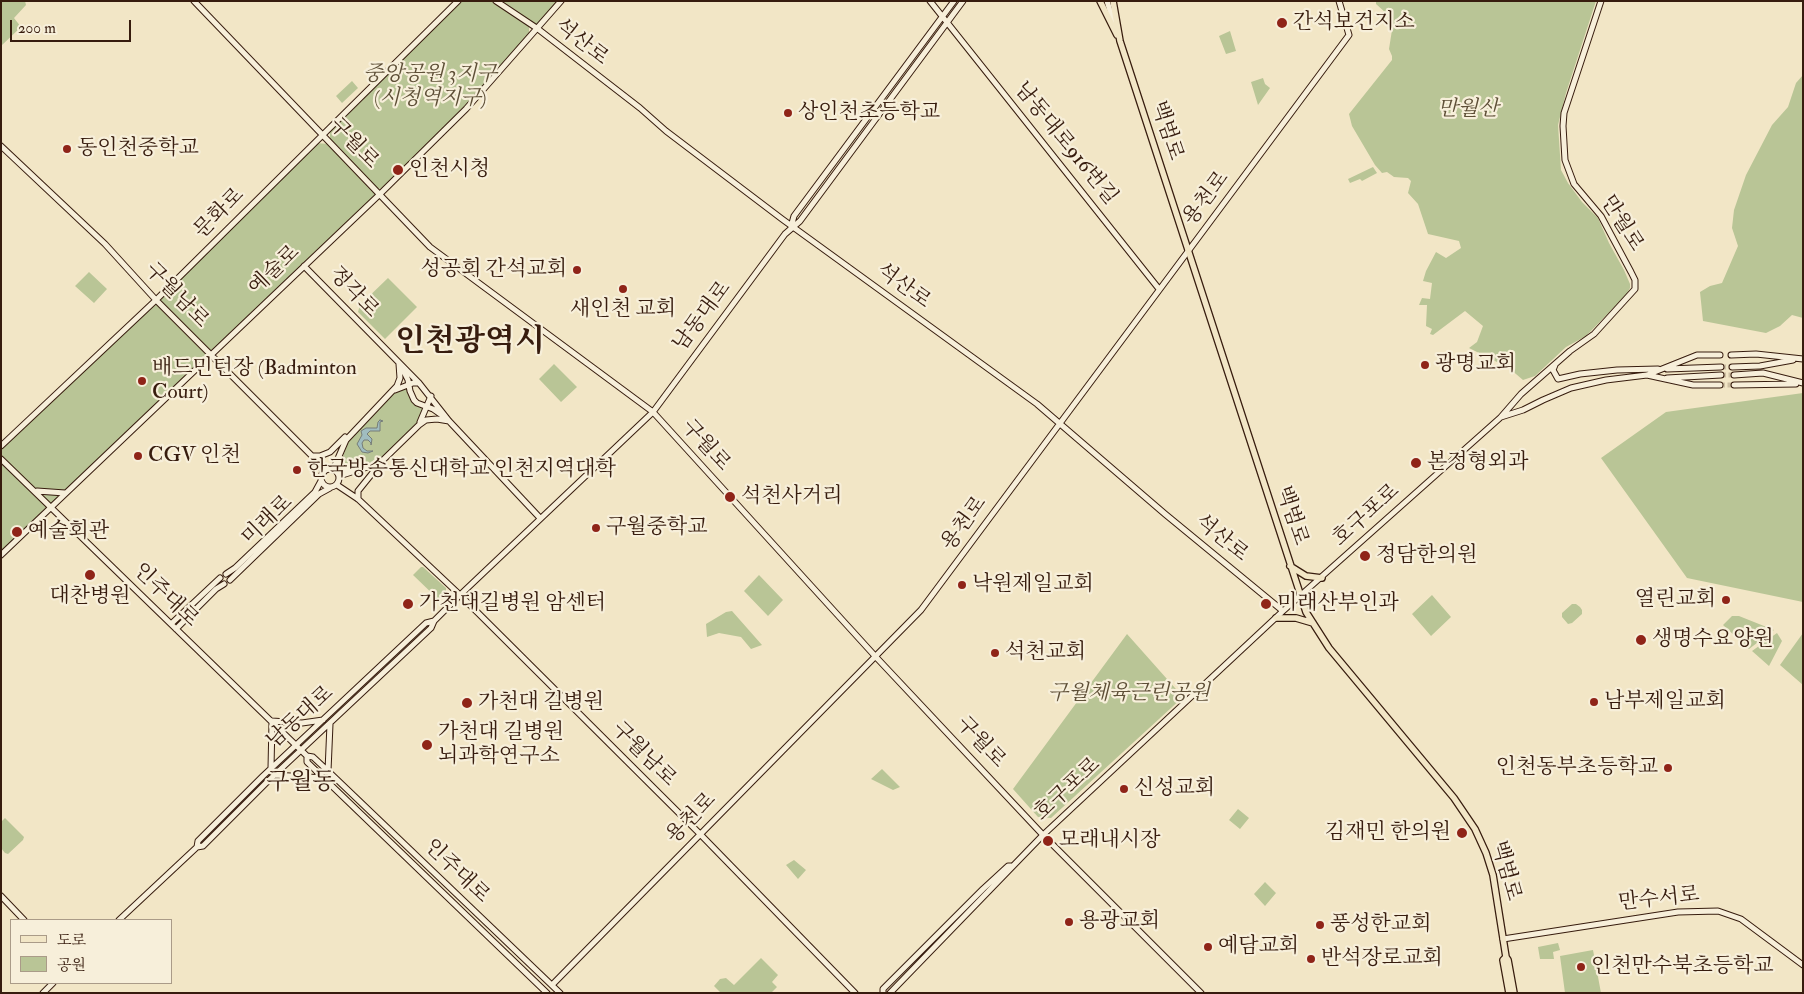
<!DOCTYPE html>
<html>
<head>
<meta charset="utf-8">
<style>
	body { margin:0 }
	#map { position:relative; width:1804px; height:994px; overflow:hidden; background:#f2e6c6; font-family:"IM FELL Double Pica","Noto Serif KR",serif }
	canvas { display:block }
	.frame { position:absolute; inset:0; border:2px solid #371c0e; pointer-events:none }
	.legend { position:absolute; left:10px; top:919px; width:162px; height:65px; box-sizing:border-box; background:#f7efda; border:1px solid #aa9b88; margin:0; padding:6px 9px; list-style:none; font-size:15px; color:#371c0e }
	.legend li { display:flex; align-items:center; gap:10px; height:25px }
	.legend b { width:25px; border:1px solid #aa9b88 }
	.scale { position:absolute; left:10px; top:20px; width:121px; height:22px; box-sizing:border-box; border:2px solid #371c0e; border-top:0; padding-left:6px; font-size:15px; line-height:18px; white-space:nowrap; color:#371c0e; -webkit-text-stroke:4px #f7efda; paint-order:stroke }
</style>
</head>
<body>
<div id="map">
<canvas width="1804" height="994"></canvas>
<div class="frame"></div>
<ul class="legend">
<li><b style="height:6px;background:#f2e6c6"></b>도로</li>
<li><b style="height:14px;background:#b9c596"></b>공원</li>
</ul>
<div class="scale">200 m</div>
</div>
<script>
const ctx = document.querySelector('canvas').getContext('2d');
ctx.lineJoin = 'round';
function fillPath(path, color) { ctx.fillStyle = color; ctx.fill(path, 'evenodd'); }
const poly = rows => new Path2D(rows.map(r => 'M' + r).join(''));
function strokePath(path, color, width, dash) { ctx.strokeStyle = color; ctx.lineWidth = width; ctx.lineCap = dash ? 'butt' : 'round'; ctx.setLineDash(dash || []); ctx.stroke(path); }
function label(font, color, halo, rows, align = 'center') {
  ctx.font = font + ' "IM FELL Double Pica","Noto Serif KR",serif'; ctx.lineWidth = 4.5; ctx.setLineDash([]); ctx.textBaseline = 'middle'; ctx.strokeStyle = halo; ctx.fillStyle = color; for (const [text, x, y, turn = 0] of rows) {
    ctx.save(); ctx.translate(x, y); ctx.rotate((+turn || 0) * Math.PI / 180); ctx.textAlign = isNaN(turn) ? turn : align; if (halo) ctx.strokeText(text, 0, 0); ctx.fillText(text, 0, 0); ctx.restore();
  }
}
const green = poly([
	[1,1,25,1,26,5,14,18,21,27,1,46],
	[459,1,561,1,542,24,529,24,529,39,478,97,384,189,373,188,379,195,1,555,1,461,17,474,1,456,1,449,156,303,160,304,162,295,315,143,330,144,330,129],
	[1376,1,1596,1,1566,93,1558,125,1561,170,1568,183,1582,202,1598,218,1609,243,1624,270,1630,284,1630,288,1626,295,1586,336,1566,347,1535,376,1523,380,1509,368,1469,348,1477,342,1483,326,1465,311,1433,335,1430,334,1432,329,1426,326,1427,305,1419,305,1422,298,1430,299,1432,283,1423,281,1426,271,1436,252,1446,258,1461,248,1459,241,1428,234,1418,204,1408,193,1411,181,1408,178,1394,177,1387,172,1382,173,1375,165,1352,126,1349,114,1392,60,1392,56,1389,49,1392,30,1386,13,1376,4],
	[1230,31,1236,51,1226,54,1219,36],
	[1803,75,1803,318,1792,315,1780,326,1766,333,1703,321,1700,292,1710,286,1722,283,1738,246,1732,228,1734,210,1746,175,1772,125,1788,107,1796,83],
	[1263,78,1265,84,1270,88,1258,105,1251,82],
	[352,81,358,88,342,103,336,96],
	[1373,167,1377,173,1362,181,1360,179,1350,183,1348,179],
	[89,272,107,289,94,303,75,286],
	[388,278,417,307,385,339,358,312,360,305],
	[554,364,577,387,561,402,539,379],
	[409,384,414,400,428,407,419,425,380,463,346,469,342,467,340,464,352,433,394,390],
	[1803,393,1803,602,1687,578,1601,458,1666,412],
	[421,567,423,567,446,588,446,591,438,599,413,575],
	[759,575,783,600,768,616,744,591],
	[1432,595,1451,617,1431,636,1412,614],
	[1572,604,1576,604,1580,607,1582,610,1582,614,1572,623,1568,624,1562,617,1562,613],
	[732,611,762,645,751,649,741,637,719,633,707,637,706,624,726,612],
	[1732,616,1739,616,1774,630,1749,649,1723,625],
	[1777,633,1782,641,1769,666,1752,651],
	[1803,633,1803,685,1780,665],
	[1127,634,1183,697,1051,818,1038,817,1013,789],
	[882,769,900,787,893,790,871,779],
	[1238,809,1249,818,1240,829,1229,820],
	[5,818,24,837,23,840,8,854,5,853,1,848,1,822],
	[794,860,806,870,798,879,786,865],
	[1265,882,1276,893,1265,906,1254,894],
	[1558,943,1560,950,1553,952,1554,959,1540,959,1538,947],
	[1593,950,1601,993,1565,993,1560,956],
	[761,958,778,975,772,982,777,987,771,993,721,993,714,986,720,979,726,978,734,985]
]);
const water = poly([
	[380,420,383,421,380,422,380,431,370,431,367,434,372,439,371,445,371,443,368,440,364,440,362,443,363,448,367,451,373,451,368,453,362,452,357,444,362,435,361,431,366,428,377,428,378,422,380,420]
]);
const secondaryTunnel = poly([
	[1721,367,1732,367],
	[1721,375,1734,375],
	[1720,385,1734,385]
]);
const secondary = poly([
	[194,1,430,247,653,412,875,656,1043,835,1201,993],
	[496,1,538,29,640,108,666,131,782,219,1037,404,1165,514,1283,611],
	[930,1,1159,289],
	[1107,1,1115,27],
	[1,146,105,244,156,300,312,456,324,472],
	[791,227,794,216,954,1],
	[304,266,419,383,449,421,540,518],
	[1731,355,1756,354,1803,359],
	[1555,365,1553,370,1558,379,1580,374,1617,370,1658,369],
	[1732,367,1760,366,1793,360],
	[1667,369,1721,367],
	[403,370,408,380,410,391,414,400,417,403,433,409,443,416],
	[1647,375,1693,385,1720,385],
	[1734,375,1763,373,1803,383],
	[1667,378,1721,375],
	[1734,385,1796,384],
	[395,390,413,383,419,383],
	[1501,417,1521,394,1570,351,1594,334,1635,289,1635,280,1631,272,1601,216,1574,184,1565,160,1563,126,1564,113,1601,1],
	[420,422,431,396],
	[1,446,156,300,458,1],
	[312,456,320,456,330,452,345,437],
	[340,458,338,466,341,469,352,471],
	[1,459,307,756,313,757,328,771,560,993],
	'321 478a9 9 0 1 1 18 0a9 9 0 1 1-18 0Z',
	[333,470,346,440,397,386,400,378,399,364],
	[339,476,380,463,419,425,426,420,437,419,449,421],
	[337,485,358,499,460,595,700,834,855,993],
	[37,491,65,493],
	[358,499,358,491,379,465],
	[1,555,379,195,466,109,561,1],
	[226,574,235,568,315,492,321,481],
	[230,580,319,494,330,488],
	[171,624,220,578],
	[176,629,216,589,224,584],
	[307,756,307,762,547,993],
	[271,768,272,721,302,723,323,720],
	[328,771,330,724],
	[274,775,324,778],
	[197,847,198,841,263,776,426,623,434,621],
	[1,896,24,920],
	[119,920,197,847,203,846,268,781,431,628,434,621,460,595,653,412,785,234,800,221,963,1],
	[1503,939,1678,912,1718,911,1741,919,1803,965],
	[552,985,921,610,1349,35,1339,1],
	[43,993,53,983],
	[883,993,883,989,983,889,1008,866,1011,866],
	[890,993,1043,835,1283,611,1501,417,1523,410,1543,400,1571,388,1606,380,1647,375,1697,355,1720,355]
]);
const primary = poly([
	[1100,1,1117,35],
	[1113,1,1120,41,1306,612,1329,648,1454,798,1475,829,1486,853,1493,875,1506,957,1508,960,1514,993],
	[1290,566,1306,576,1322,578],
	[1276,618,1296,618,1313,623],
	[1506,957,1503,960,1509,993]
]);
const markers = [
	[1282,23,6,"#8f2418"],
	[788,113,5,"#8f2418"],
	[67,149,5,"#8f2418"],
	[398,170,6,"#8f2418"],
	[577,270,5,"#8f2418"],
	[623,289,5,"#8f2418"],
	[1425,365,5,"#8f2418"],
	[142,381,5,"#8f2418"],
	[138,456,5,"#8f2418"],
	[1416,463,6,"#8f2418"],
	[297,470,5,"#8f2418"],
	[730,497,6,"#8f2418"],
	[596,528,5,"#8f2418"],
	[17,532,6,"#8f2418"],
	[1365,556,6,"#8f2418"],
	[90,575,6,"#8f2418"],
	[962,585,5,"#8f2418"],
	[1726,600,5,"#8f2418"],
	[408,604,6,"#8f2418"],
	[1266,604,6,"#8f2418"],
	[1641,640,6,"#8f2418"],
	[995,653,5,"#8f2418"],
	[1594,702,5,"#8f2418"],
	[467,703,6,"#8f2418"],
	[427,745,6,"#8f2418"],
	[1668,768,5,"#8f2418"],
	[1124,789,5,"#8f2418"],
	[1462,833,6,"#8f2418"],
	[1048,841,6,"#8f2418"],
	[1069,922,5,"#8f2418"],
	[1320,925,5,"#8f2418"],
	[1208,947,5,"#8f2418"],
	[1311,959,5,"#8f2418"],
	[1581,967,5,"#8f2418"]
];
const poiNames = [
	["간석보건지소",1293,23],
	["상인천초등학교",798,113],
	["동인천중학교",77,149],
	["인천시청",409,170],
	["성공회 간석교회",567,270,"right"],
	["새인천 교회",623,310,"center"],
	["광명교회",1435,365],
	["배드민턴장 (Badminton",152,369],
	["Court)",152,393],
	["CGV 인천",148,456],
	["본정형외과",1427,463],
	["한국방송통신대학교 인천지역대학",307,470],
	["석천사거리",741,497],
	["구월중학교",606,528],
	["예술회관",28,532],
	["정담한의원",1376,556],
	["낙원제일교회",972,585],
	["대찬병원",90,597,"center"],
	["열린교회",1716,600,"right"],
	["가천대길병원 암센터",419,604],
	["미래산부인과",1277,604],
	["생명수요양원",1652,640],
	["석천교회",1005,653],
	["남부제일교회",1604,702],
	["가천대 길병원",478,703],
	["가천대 길병원",438,733],
	["뇌과학연구소",438,757],
	["인천동부초등학교",1658,768,"right"],
	["신성교회",1134,789],
	["김재민 한의원",1451,833,"right"],
	["모래내시장",1059,841],
	["용광교회",1079,922],
	["풍성한교회",1330,925],
	["예담교회",1218,947],
	["반석장로교회",1321,959],
	["인천만수북초등학교",1591,967]
];
const streetNames = [
	["석산로",581,43,38],
	["백범로",1166,131,72],
	["구월로",353,144,46],
	["남동대로916번길",1065,144,51],
	["용천로",1207,199,-53],
	["문화로",220,214,-45],
	["만월로",1621,224,58],
	["예술로",275,271,-44],
	["석산로",903,287,36],
	["정각로",353,293,46],
	["구월남로",176,296,46],
	["남동대로",703,317,-53],
	["구월로",705,446,48],
	["백범로",1291,516,72],
	["호구포로",1367,516,-42],
	["미래로",268,521,-44],
	["용천로",965,524,-54],
	["석산로",1221,539,39],
	["인주대로",165,596,44],
	["남동대로",301,718,-42],
	["구월로",980,743,47],
	["구월남로",643,755,45],
	["호구포로",1068,790,-43],
	["용천로",692,819,-46],
	["백범로",1505,871,75],
	["인주대로",456,872,44],
	["만수서로",1659,900,-6]
];
const parkNames = [
	["중앙공원 3지구",430,75],
	["(시청역지구)",430,99],
	["만월산",1468,110],
	["구월체육근린공원",1129,694]
];
const quarterNames = [
	["구월동",301,784]
];
const townNames = [
	["인천광역시",470,343]
];
fillPath(green, '#b9c596');
fillPath(water, '#a0bdc0');
strokePath(water, '#767d79', 1);
strokePath(secondaryTunnel, '#cdbea1', 5, [5, 2.5]);
strokePath(secondary, '#371c0e', 7);
strokePath(primary, '#371c0e', 8);
strokePath(secondary, '#f7efda', 5);
strokePath(primary, '#f2e6c6', 5.5);
for (const [x, y, r, color] of markers) { const dot = new Path2D(); dot.arc(x, y, r, 0, 2 * Math.PI); ctx.fillStyle = color; ctx.fill(dot); strokePath(dot, '#f7efda', 2); }
label('21px', '#371c0e', '#f7efda', poiNames, 'left');
label('21px', '#371c0e', '#f7efda', streetNames);
label('italic 21px', '#5e4f37', '#f7efda', parkNames);
label('24px', '#371c0e', '#f7efda', quarterNames);
label('bold 31px', '#371c0e', '#f7efda', townNames);
</script>
</body>
</html>
